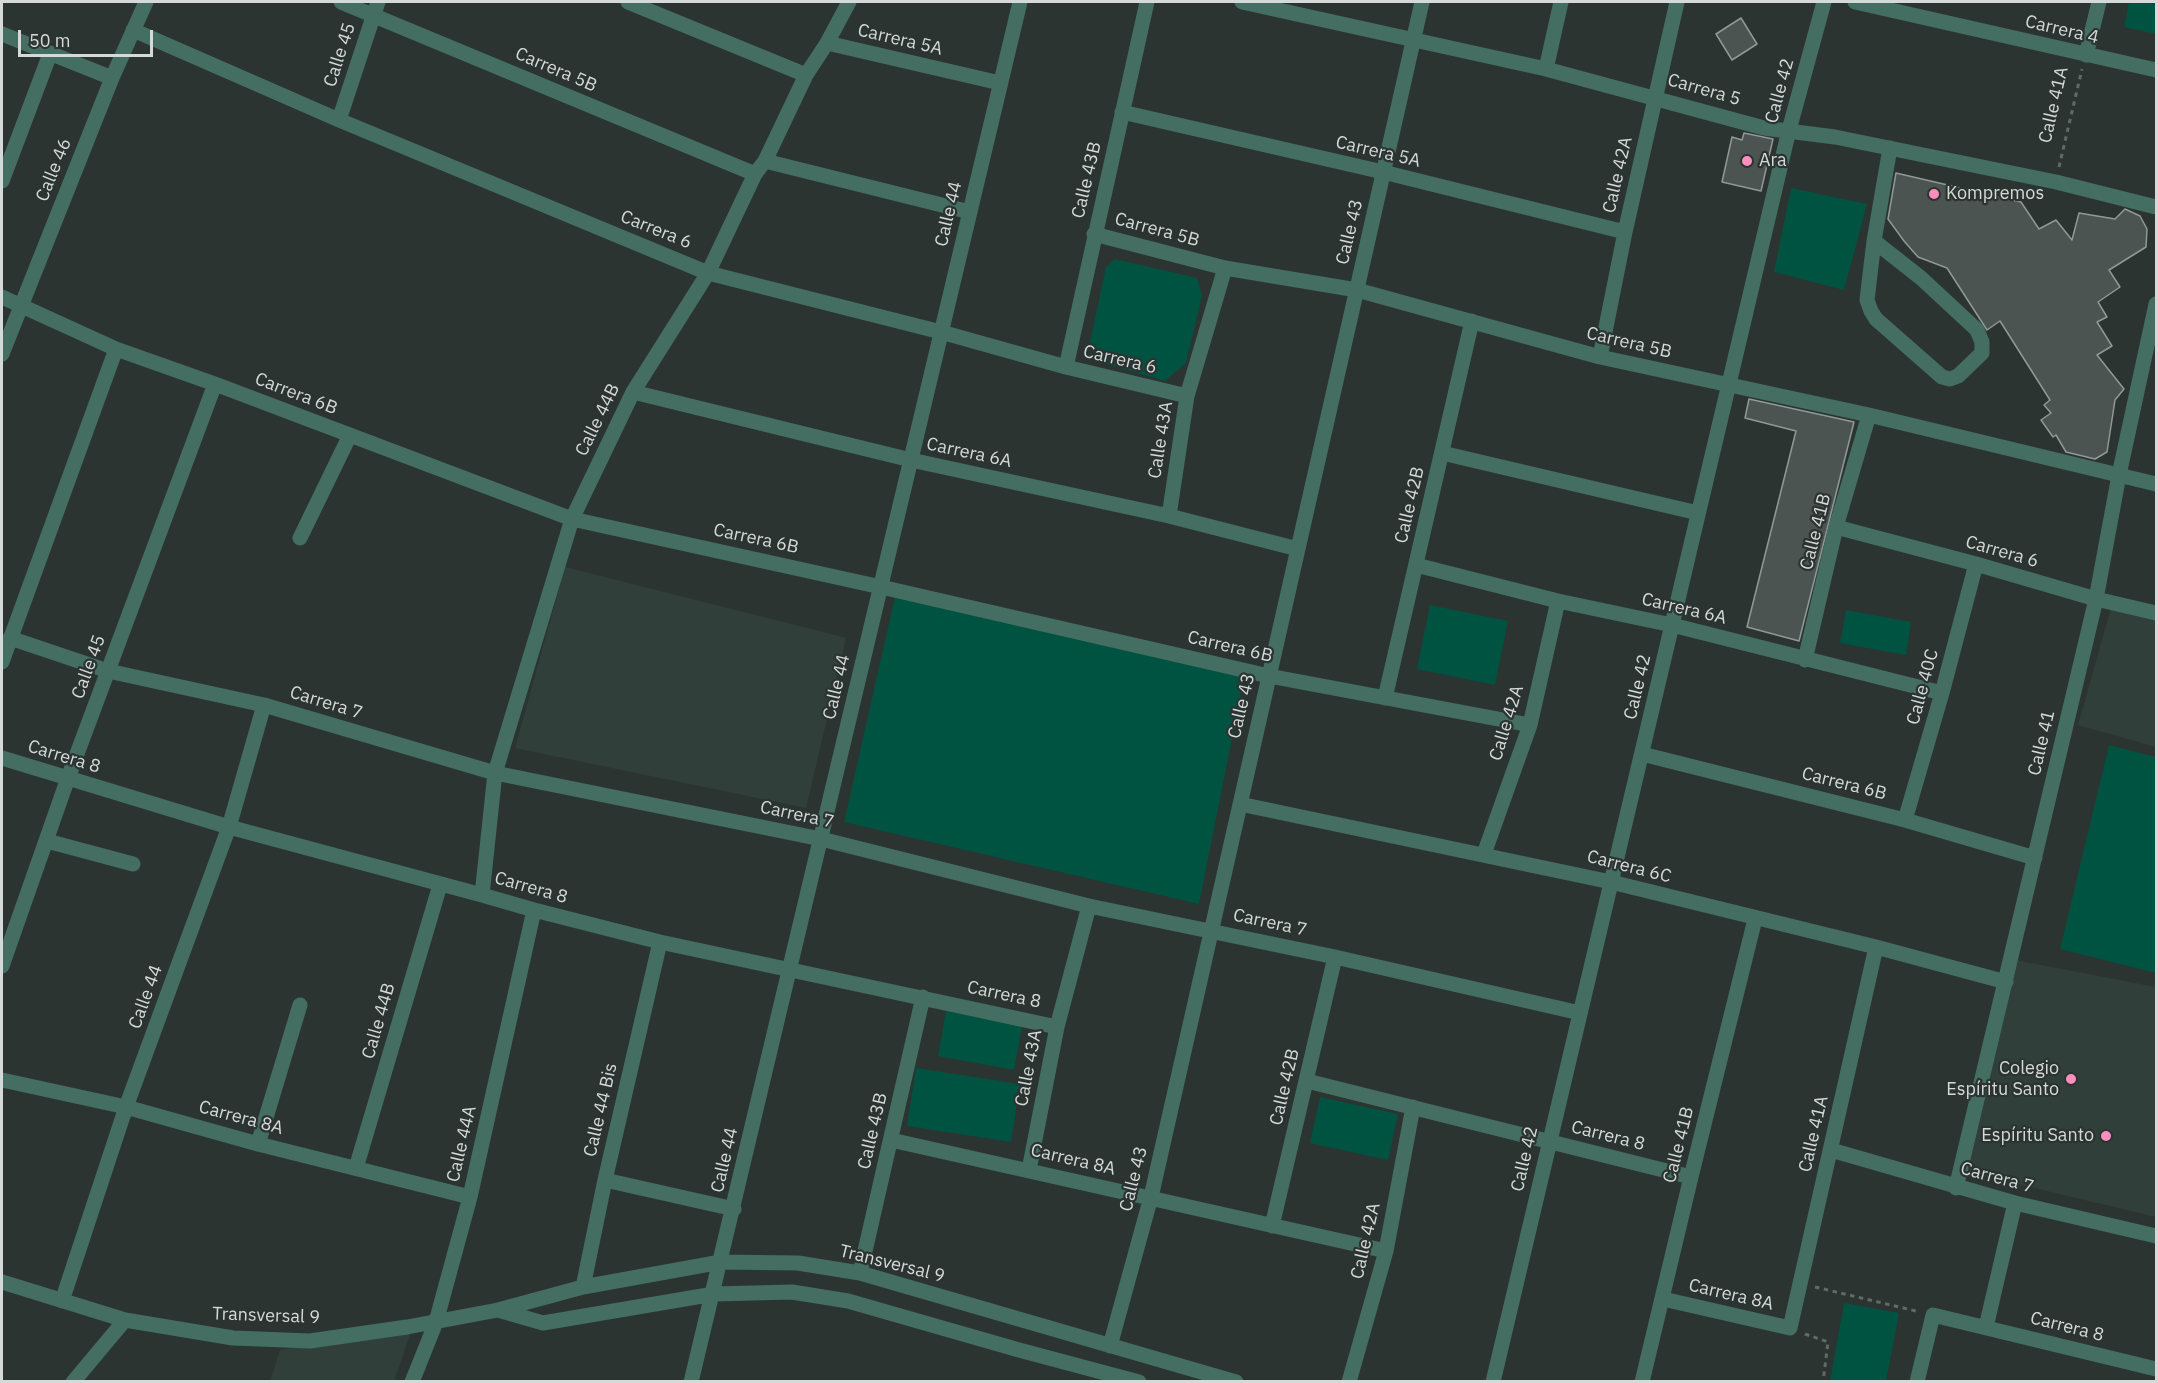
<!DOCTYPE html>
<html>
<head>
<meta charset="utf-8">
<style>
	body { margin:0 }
	#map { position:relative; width:2158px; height:1383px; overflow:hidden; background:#2c3432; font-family:"IBM Plex Sans",sans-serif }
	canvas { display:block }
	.frame { position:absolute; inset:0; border:3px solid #d5dad9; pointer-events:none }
	.scale { position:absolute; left:18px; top:30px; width:135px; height:27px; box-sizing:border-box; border:3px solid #d5dad9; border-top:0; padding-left:8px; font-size:18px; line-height:21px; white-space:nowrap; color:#d5dad9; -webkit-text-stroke:4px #2c3432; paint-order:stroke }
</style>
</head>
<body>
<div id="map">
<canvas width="2158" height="1383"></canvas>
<div class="frame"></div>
<div class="scale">50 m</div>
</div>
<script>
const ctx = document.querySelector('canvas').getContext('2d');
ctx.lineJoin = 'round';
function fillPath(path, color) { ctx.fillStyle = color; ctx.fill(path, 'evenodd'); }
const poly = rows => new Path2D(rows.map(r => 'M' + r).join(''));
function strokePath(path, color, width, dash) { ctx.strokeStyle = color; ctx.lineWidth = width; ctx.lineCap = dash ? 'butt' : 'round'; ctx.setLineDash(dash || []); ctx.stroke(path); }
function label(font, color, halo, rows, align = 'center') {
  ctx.font = font + ' "IBM Plex Sans",sans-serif'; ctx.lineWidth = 4.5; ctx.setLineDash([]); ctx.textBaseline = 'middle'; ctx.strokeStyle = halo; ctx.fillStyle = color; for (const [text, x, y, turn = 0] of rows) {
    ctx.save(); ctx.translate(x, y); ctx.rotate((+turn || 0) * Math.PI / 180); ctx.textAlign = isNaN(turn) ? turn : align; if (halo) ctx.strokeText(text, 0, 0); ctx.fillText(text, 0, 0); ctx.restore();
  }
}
const built = poly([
	[565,567,846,638,806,808,515,748],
	[2111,608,2156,619,2156,747,2078,725],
	[2010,959,2156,987,2156,1217,1967,1172],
	[410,1326,410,1335,394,1381,270,1382,280,1350]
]);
const green = poly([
	[2129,2,2156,2,2156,34,2124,27],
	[1791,188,1867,204,1844,290,1774,272],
	[1115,259,1197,278,1202,296,1186,363,1165,381,1100,362,1089,347,1106,267],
	[897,588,1244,678,1199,904,844,822],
	[1430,605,1508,621,1495,685,1417,669],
	[1846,610,1911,622,1906,655,1840,643],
	[2109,745,2156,757,2156,973,2060,949],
	[946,1011,1022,1026,1014,1070,938,1056],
	[916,1068,1020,1084,1011,1142,907,1126],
	[1320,1097,1398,1114,1388,1160,1310,1143],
	[1844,1303,1899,1313,1886,1381,1830,1381]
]);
const building = poly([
	[1741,18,1757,44,1732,60,1716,34,1741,18],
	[1744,133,1773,139,1761,191,1722,182,1732,137,1742,140,1744,133],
	[1896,173,2021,202,2039,229,2056,220,2072,240,2079,213,2115,219,2125,209,2140,216,2147,229,2146,247,2109,270,2120,287,2098,302,2107,317,2097,322,2112,346,2097,355,2124,389,2115,400,2107,452,2095,459,2066,452,2056,435,2053,437,2041,420,2051,413,2044,405,2050,400,2000,321,1987,330,1947,268,1918,257,1904,241,1888,219,1896,173],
	[1749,399,1854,422,1799,641,1747,627,1796,431,1745,418,1749,399]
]);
const path = poly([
	[2059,167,2082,69],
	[1815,1287,1916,1311],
	[1805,1334,1828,1342,1823,1382]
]);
const minor = poly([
	[341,2,755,174],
	[628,2,806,75],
	[1242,2,1546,69,1764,128,1835,137,2056,182,2156,207],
	[1855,2,2156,70],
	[133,30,339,120,708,273,941,332,1066,367,1187,396],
	[2,34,112,78],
	[827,43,1000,83],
	[2086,55,2099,2],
	[1546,69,1561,2],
	[1122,112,1383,172,1625,232],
	[339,120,378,2],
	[765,161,970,212],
	[2,181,50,54],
	[1094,234,1225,268,1357,290,1600,357,1869,415,2156,484],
	[1874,241,1921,278,1977,330,1982,342,1982,353,1958,376,1950,379,1942,377,1876,319,1871,311,1867,300,1874,241],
	[1874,241,1890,148],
	[2,297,116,349,215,384,572,519,881,587,1269,676,1530,725],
	[2,354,112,78,146,2],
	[1600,357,1625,232,1677,2],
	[1066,367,1147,2],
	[633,392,911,460,1169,516,1298,549],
	[1442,453,1698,513],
	[1169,516,1187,396,1225,268],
	[1836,527,1976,564,2096,599,2156,613],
	[300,538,350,435],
	[1416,565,1558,601,1672,625,1942,693],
	[10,638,108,671,264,705,495,773,821,839,1089,906,1335,957,1580,1013],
	[1805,660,1836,527,1869,415],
	[2,662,116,349],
	[1385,698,1472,321],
	[1642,754,1905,820,2035,858],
	[2,758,229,827,482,895,534,910,660,942,1057,1027],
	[1240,804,1611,882,1876,947,2006,982],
	[1905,820,1942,693,1976,564],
	[47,841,133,864],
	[1484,854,1530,725,1558,601],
	[482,895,495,773,572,519,633,392,708,273,755,174,765,161,806,75,827,43,849,2],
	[2,966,68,778,215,384],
	[2,1080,126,1107,258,1144,470,1197],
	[1307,1081,1691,1177],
	[891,1140,1386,1251],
	[258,1144,300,1005],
	[1831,1150,2015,1203,2156,1236],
	[356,1168,440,885],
	[1029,1170,1057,1027,1089,906],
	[605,1180,734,1209],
	[1956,1188,2096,599,2119,475,2156,304],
	[1272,1226,1335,957],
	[860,1273,923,997],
	[2,1282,125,1320,233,1338,310,1341,407,1327,498,1310,583,1287,721,1262,798,1263,860,1273,1236,1382],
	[583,1287,605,1180,660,942],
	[1663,1299,1790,1328,1876,947],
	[62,1301,126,1107,229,827,264,705],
	[498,1310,543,1323,714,1294,792,1292,848,1301,1019,1350,1139,1382],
	[1986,1327,2015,1203],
	[1110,1346,1151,1197,1422,2],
	[73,1382,125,1320],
	[412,1382,436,1322,470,1197,534,910],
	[691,1382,1020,2],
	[1349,1382,1386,1251,1413,1107],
	[1493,1382,1789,130,1824,2],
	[1642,1382,1691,1177,1755,919],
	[1917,1382,1933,1315,2156,1369]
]);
const markers = [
	[1747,161,6,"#fd8ebf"],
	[1934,194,6,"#fd8ebf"],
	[2071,1079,6,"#fd8ebf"],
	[2106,1136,6,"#fd8ebf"]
];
const streetNames = [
	["Carrera 4",2062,30,13],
	["Carrera 5A",900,40,13],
	["Calle 45",340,55,-72],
	["Carrera 5B",556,70,23],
	["Carrera 5",1704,90,16],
	["Calle 42",1780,91,-75],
	["Calle 41A",2054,105,-77],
	["Carrera 5A",1378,152,13],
	["Calle 46",54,170,-68],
	["Calle 42A",1618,175,-77],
	["Calle 43B",1087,180,-77],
	["Calle 44",949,214,-77],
	["Carrera 6",656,230,22],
	["Carrera 5B",1157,230,15],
	["Calle 43",1350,232,-77],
	["Carrera 5B",1629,343,13],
	["Carrera 6",1120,360,13],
	["Carrera 6B",296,394,21],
	["Calle 44B",598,420,-64],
	["Calle 43A",1161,440,-81],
	["Carrera 6A",969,453,12],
	["Calle 42B",1410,505,-77],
	["Calle 41B",1816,532,-76],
	["Carrera 6B",756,539,12],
	["Carrera 6",2002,552,16],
	["Carrera 6A",1684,609,13],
	["Carrera 6B",1230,647,13],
	["Calle 45",89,667,-70],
	["Calle 44",837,687,-77],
	["Calle 42",1638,687,-77],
	["Calle 40C",1923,687,-75],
	["Carrera 7",326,703,17],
	["Calle 43",1242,706,-77],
	["Calle 42A",1507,723,-73],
	["Calle 41",2042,743,-77],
	["Carrera 8",64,757,17],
	["Carrera 6B",1844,784,14],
	["Carrera 7",797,815,12],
	["Carrera 6C",1629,867,14],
	["Carrera 8",531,888,16],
	["Carrera 7",1270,923,12],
	["Carrera 8",1004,995,12],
	["Calle 44",146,997,-70],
	["Calle 44B",379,1021,-74],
	["Calle 43A",1029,1068,-79],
	["Calle 42B",1285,1087,-77],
	["Calle 44 Bis",601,1110,-77],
	["Carrera 8A",241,1118,15],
	["Calle 43B",873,1131,-77],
	["Calle 41A",1814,1134,-77],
	["Carrera 8",1608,1136,14],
	["Calle 44A",462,1144,-77],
	["Calle 41B",1679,1145,-76],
	["Calle 42",1525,1159,-77],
	["Calle 44",725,1160,-77],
	["Carrera 8A",1073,1160,13],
	["Carrera 7",1997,1178,15],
	["Calle 43",1134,1179,-76],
	["Calle 42A",1366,1241,-77],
	["Transversal 9",892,1264,14],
	["Carrera 8A",1731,1295,13],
	["Transversal 9",266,1316,2],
	["Carrera 8",2067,1327,14]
];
const poiNames = [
	["Ara",1759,161],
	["Kompremos",1946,194],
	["Colegio",2059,1069,"right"],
	["Espíritu Santo",2059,1090,"right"],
	["Espíritu Santo",2094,1136,"right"]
];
fillPath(built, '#303f3a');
fillPath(green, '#005241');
fillPath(building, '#4c5451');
strokePath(building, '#8f9996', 1.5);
strokePath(path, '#626968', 3, [4.5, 4.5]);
strokePath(minor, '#446e61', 15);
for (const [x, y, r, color] of markers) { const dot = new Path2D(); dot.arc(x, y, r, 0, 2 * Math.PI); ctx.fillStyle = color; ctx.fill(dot); strokePath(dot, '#2c3432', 2); }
label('18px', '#d5dad9', '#2c3432', streetNames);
label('18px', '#d5dad9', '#2c3432', poiNames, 'left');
</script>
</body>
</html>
